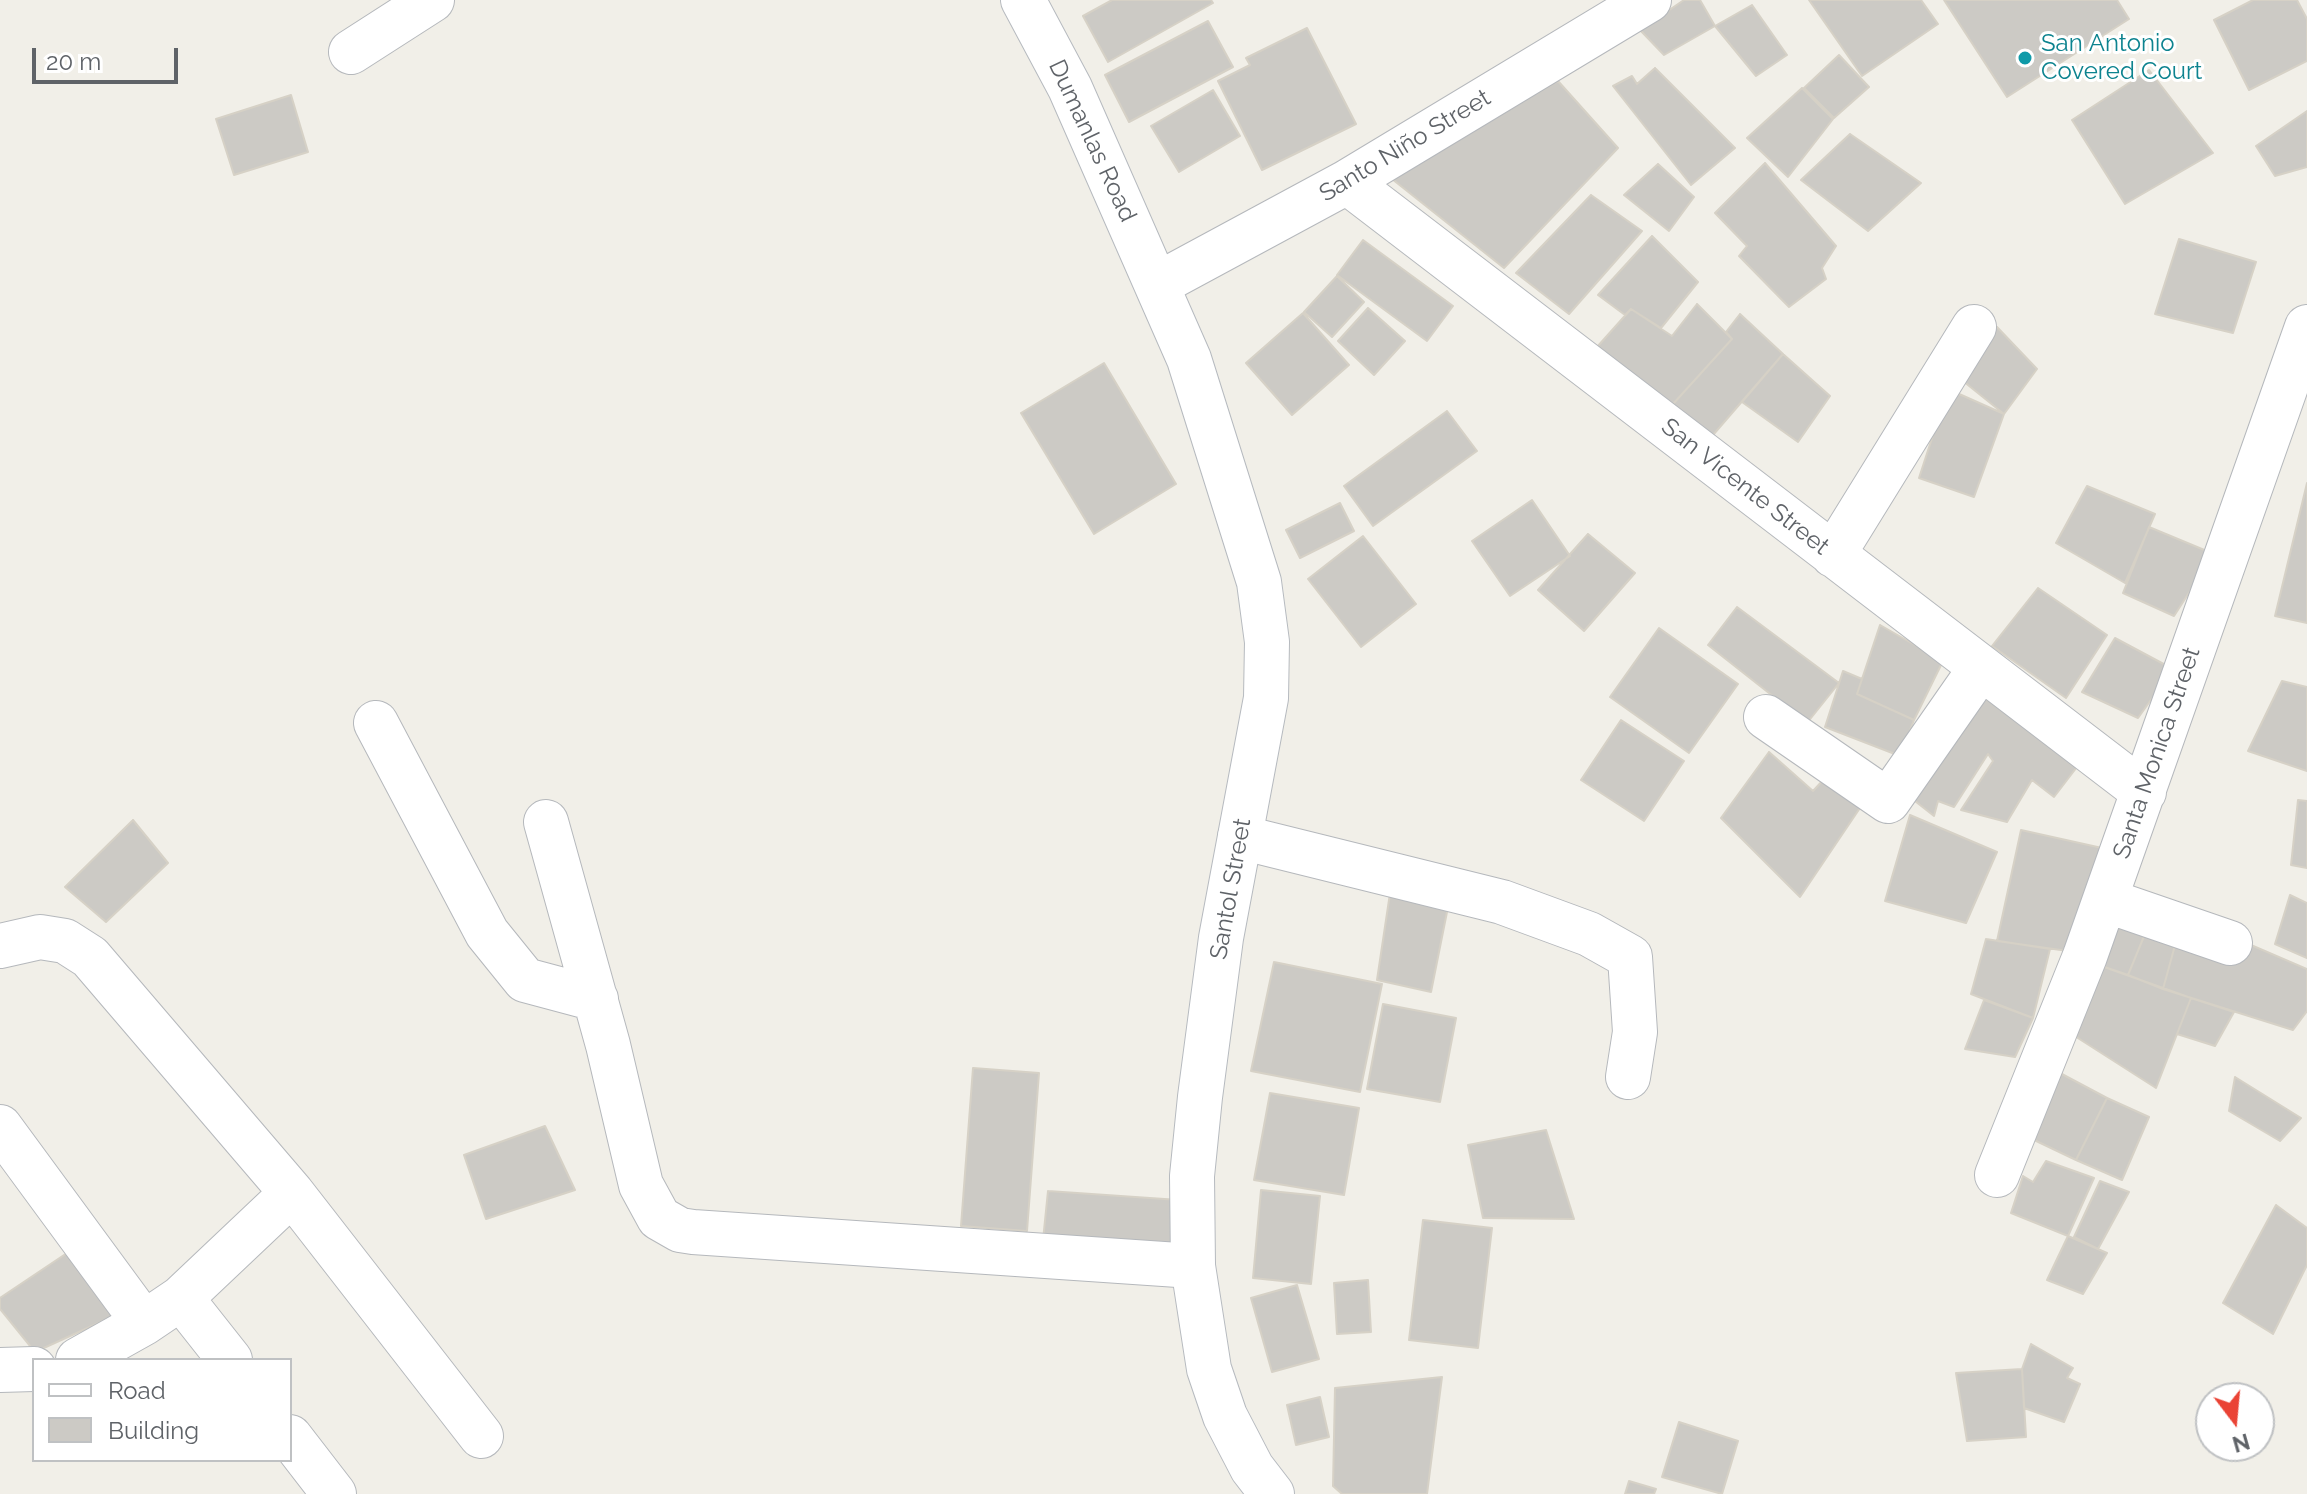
<!DOCTYPE html>
<html>
<head>
<meta charset="utf-8">
<style>
	body { margin:0 }
	#map { position:relative; width:2307px; height:1494px; overflow:hidden; background:#f1efe8; font-family:Raleway,sans-serif }
	canvas { display:block }
	.legend { position:absolute; left:32px; top:1358px; width:260px; height:104px; box-sizing:border-box; background:#fff; border:2px solid #bfc1c3; margin:0; padding:10px 14px; list-style:none; font-size:24px; color:#5f6368 }
	.legend li { display:flex; align-items:center; gap:16px; height:40px }
	.legend b { width:40px; border:2px solid #bfc1c3 }
	.north { position:absolute; left:2195px; top:1382px; width:80px; height:80px; box-sizing:border-box; background:#fff; border:2px solid #bfc1c3; border-radius:50%; rotate:164deg; font-size:22px; font-weight:700; line-height:32px; text-align:center; color:#5f6368 }
	.north::after { content:''; display:block; margin:auto; width:28px; height:36px; background:#ea4335; clip-path:polygon(50% 0,100% 100%,50% 72%,0 100%) }
	.scale { position:absolute; left:32px; top:48px; width:146px; height:36px; box-sizing:border-box; border:4px solid #5f6368; border-top:0; padding-left:10px; font-size:24px; line-height:28px; white-space:nowrap; color:#5f6368; -webkit-text-stroke:6px #fff; paint-order:stroke }
</style>
</head>
<body>
<div id="map">
<canvas width="2307" height="1494"></canvas>
<ul class="legend">
<li><b style="height:10px;background:#fff"></b>Road</li>
<li><b style="height:22px;background:#cccac5"></b>Building</li>
</ul>
<div class="north">N</div>
<div class="scale">20 m</div>
</div>
<script>
const ctx = document.querySelector('canvas').getContext('2d');
ctx.lineJoin = 'round';
function fillPath(path, color) { ctx.fillStyle = color; ctx.fill(path, 'evenodd'); }
const poly = rows => new Path2D(rows.map(r => 'M' + r).join(''));
function strokePath(path, color, width, dash) { ctx.strokeStyle = color; ctx.lineWidth = width; ctx.lineCap = dash ? 'butt' : 'round'; ctx.setLineDash(dash || []); ctx.stroke(path); }
function label(font, color, halo, rows, align = 'center') {
  ctx.font = font + ' Raleway,sans-serif'; ctx.lineWidth = 6; ctx.setLineDash([]); ctx.textBaseline = 'middle'; ctx.strokeStyle = halo; ctx.fillStyle = color; for (const [text, x, y, turn = 0] of rows) {
    ctx.save(); ctx.translate(x, y); ctx.rotate((+turn || 0) * Math.PI / 180); ctx.textAlign = isNaN(turn) ? turn : align; if (halo) ctx.strokeText(text, 0, 0); ctx.fillText(text, 0, 0); ctx.restore();
  }
}
const building = poly([
	[1112,0,1211,0,1213,3,1108,62,1083,16,1112,0],
	[1684,0,1700,0,1715,26,1664,55,1640,30,1684,0],
	[1809,0,1921,0,1938,24,1862,76,1809,0],
	[1944,0,2117,0,2129,19,2007,97,1944,0],
	[2253,0,2297,0,2307,19,2307,61,2249,90,2214,20,2253,0],
	[1752,5,1787,55,1756,76,1715,26,1752,5],
	[1208,21,1233,67,1129,122,1105,75,1208,21],
	[1307,28,1356,124,1262,170,1218,81,1250,65,1246,58,1307,28],
	[1839,55,1869,87,1834,118,1804,88,1839,55],
	[1655,68,1735,148,1691,185,1613,86,1632,76,1637,84,1655,68],
	[2149,70,2213,153,2125,204,2072,120,2149,70],
	[1558,81,1618,148,1504,268,1392,179,1558,81],
	[1802,88,1833,119,1788,177,1747,138,1802,88],
	[1213,90,1240,136,1179,172,1151,126,1213,90],
	[291,95,308,152,234,175,216,119,291,95],
	[2307,111,2307,167,2275,176,2256,146,2307,111],
	[1850,134,1921,183,1868,231,1801,180,1850,134],
	[1765,163,1836,246,1822,268,1826,279,1789,307,1739,256,1747,246,1715,213,1765,163],
	[1658,164,1694,197,1669,231,1624,195,1658,164],
	[1591,195,1642,231,1569,314,1516,273,1591,195],
	[1652,236,1698,282,1661,328,1631,309,1625,315,1598,295,1652,236],
	[2179,239,2256,262,2233,333,2155,314,2179,239],
	[1363,240,1453,306,1427,341,1337,275,1363,240],
	[1337,276,1364,302,1332,337,1304,312,1337,276],
	[1697,304,1732,339,1673,404,1597,347,1631,309,1672,336,1697,304],
	[1368,308,1405,341,1374,375,1338,341,1368,308],
	[1303,313,1349,365,1292,415,1246,363,1303,313],
	[1740,314,1783,354,1713,435,1673,404,1732,339,1726,332,1740,314],
	[1997,327,2037,369,2004,414,1958,377,1997,327],
	[1783,354,1830,396,1798,442,1742,402,1783,354],
	[1104,363,1176,484,1094,534,1021,413,1104,363],
	[1948,389,2004,414,1974,497,1919,478,1948,389],
	[1447,411,1477,451,1373,526,1344,486,1447,411],
	[2307,483,2307,623,2275,616,2307,483],
	[2087,486,2155,514,2125,583,2056,543,2087,486],
	[1532,500,1570,556,1510,596,1472,541,1532,500],
	[1340,503,1354,531,1300,558,1286,530,1340,503],
	[2149,527,2214,554,2174,616,2123,593,2149,527],
	[1588,534,1635,573,1584,631,1538,590,1588,534],
	[1363,536,1416,604,1361,647,1308,579,1363,536],
	[2038,588,2107,635,2066,698,1992,646,2038,588],
	[1737,607,1839,683,1807,723,1708,645,1737,607],
	[1880,625,1943,661,1914,720,1857,694,1880,625],
	[1659,628,1738,684,1689,753,1610,697,1659,628],
	[2115,638,2173,669,2138,718,2082,692,2115,638],
	[1843,671,1862,679,1857,694,1914,720,1900,756,1825,727,1843,671],
	[2282,681,2307,687,2307,771,2248,751,2282,681],
	[1971,699,1999,701,2077,767,2054,797,2032,780,2007,822,1961,810,1993,761,1988,754,1954,807,1938,801,1934,816,1906,794,1971,699],
	[1621,720,1684,761,1644,821,1581,780,1621,720],
	[1769,752,1813,791,1825,778,1862,805,1800,897,1721,818,1769,752],
	[2298,800,2307,801,2307,868,2291,865,2298,800],
	[1910,815,1997,852,1966,923,1885,901,1910,815],
	[133,820,168,863,106,922,65,887,133,820],
	[2021,830,2102,848,2082,953,1997,941,2021,830],
	[1392,880,1451,892,1431,992,1377,980,1392,880],
	[2290,895,2307,903,2307,958,2275,944,2290,895],
	[2108,910,2147,929,2128,975,2093,963,2108,910],
	[2147,929,2177,938,2163,989,2128,975,2147,929],
	[2177,938,2244,942,2307,969,2307,1011,2293,1030,2163,989,2177,938],
	[1986,939,2050,949,2033,1018,1971,994,1986,939],
	[1274,962,1382,984,1360,1092,1251,1071,1274,962],
	[2093,963,2191,998,2156,1088,2070,1033,2093,963],
	[2191,998,2234,1012,2215,1046,2177,1034,2191,998],
	[1984,1000,2033,1018,2015,1057,1965,1049,1984,1000],
	[1383,1004,1456,1018,1440,1102,1367,1089,1383,1004],
	[973,1068,1039,1073,1027,1231,961,1226,973,1068],
	[2060,1073,2107,1098,2076,1160,2032,1139,2060,1073],
	[2235,1077,2301,1118,2280,1141,2229,1111,2235,1077],
	[1270,1093,1359,1108,1344,1195,1254,1180,1270,1093],
	[2107,1098,2149,1117,2122,1180,2076,1160,2107,1098],
	[545,1126,575,1190,486,1219,464,1155,545,1126],
	[1546,1130,1574,1219,1483,1218,1468,1145,1546,1130],
	[2046,1161,2094,1178,2068,1236,2011,1213,2023,1176,2033,1182,2046,1161],
	[2100,1181,2129,1192,2098,1249,2074,1237,2100,1181],
	[1261,1190,1320,1196,1311,1284,1253,1278,1261,1190],
	[1048,1191,1179,1200,1176,1250,1043,1240,1048,1191],
	[2276,1205,2307,1228,2307,1265,2273,1334,2223,1303,2276,1205],
	[1423,1220,1492,1228,1478,1348,1409,1340,1423,1220],
	[2068,1236,2107,1253,2083,1294,2047,1280,2068,1236],
	[73,1249,116,1315,35,1352,0,1309,0,1298,73,1249],
	[1368,1280,1371,1332,1337,1334,1334,1283,1368,1280],
	[1297,1285,1319,1359,1272,1372,1251,1298,1297,1285],
	[2031,1344,2073,1368,2067,1378,2080,1384,2064,1422,2024,1408,2022,1369,2031,1344],
	[2022,1369,2026,1437,1967,1441,1956,1373,2022,1369],
	[1442,1377,1427,1494,1342,1494,1333,1486,1335,1388,1442,1377],
	[1320,1397,1329,1437,1296,1445,1287,1405,1320,1397],
	[1679,1422,1738,1441,1722,1494,1662,1477,1679,1422],
	[1629,1481,1656,1489,1654,1494,1625,1494,1629,1481]
]);
const minor = poly([
	[351,52,432,0],
	[1347,182,2144,792],
	[1158,284,1347,182,1649,0],
	[1833,555,1974,327],
	[1766,717,1888,801,1980,669],
	[376,723,487,933,525,980,596,999],
	[546,822,608,1045,641,1185,659,1218,680,1230,693,1232,1193,1266],
	[1240,837,1502,902,1589,934,1630,957,1635,1032,1628,1077],
	[2105,900,2230,943],
	[0,946,40,937,65,941,90,957,292,1193,481,1436],
	[0,1127,144,1323],
	[1997,1175,2085,956,2307,327],
	[181,1298,230,1360],
	[78,1360,144,1323,181,1298,292,1193],
	[0,1370,34,1369],
	[290,1437,334,1494]
]);
const secondary = poly([
	[1023,0,1070,88,1189,359,1259,582,1267,642,1266,698,1221,938,1200,1097,1192,1176,1193,1266,1209,1369,1225,1416,1252,1468,1272,1494]
]);
const markers = [
	[2025,58,8,"#0f9aa8"]
];
const cultureNames = [
	["San Antonio",2041,44],
	["Covered Court",2041,72]
];
const streetNames = [
	["Dumanlas Road",1092,141,65],
	["Santo Niño Street",1405,146,-31],
	["San Vicente Street",1745,487,38],
	["Santa Monica Street",2157,753,-71],
	["Santol Street",1231,889,-80]
];
fillPath(building, '#cccac5');
strokePath(building, '#d6d1c6', 2);
strokePath(minor, '#b5b8bc', 46);
strokePath(secondary, '#b6babf', 46);
strokePath(minor, '#fff', 44);
strokePath(secondary, '#fff', 44);
for (const [x, y, r, color] of markers) { const dot = new Path2D(); dot.arc(x, y, r, 0, 2 * Math.PI); ctx.fillStyle = color; ctx.fill(dot); strokePath(dot, '#fff', 3); }
label('24px', '#0d838f', '#fff', cultureNames, 'left');
label('24px', '#5f6368', '#fff', streetNames);
</script>
</body>
</html>
